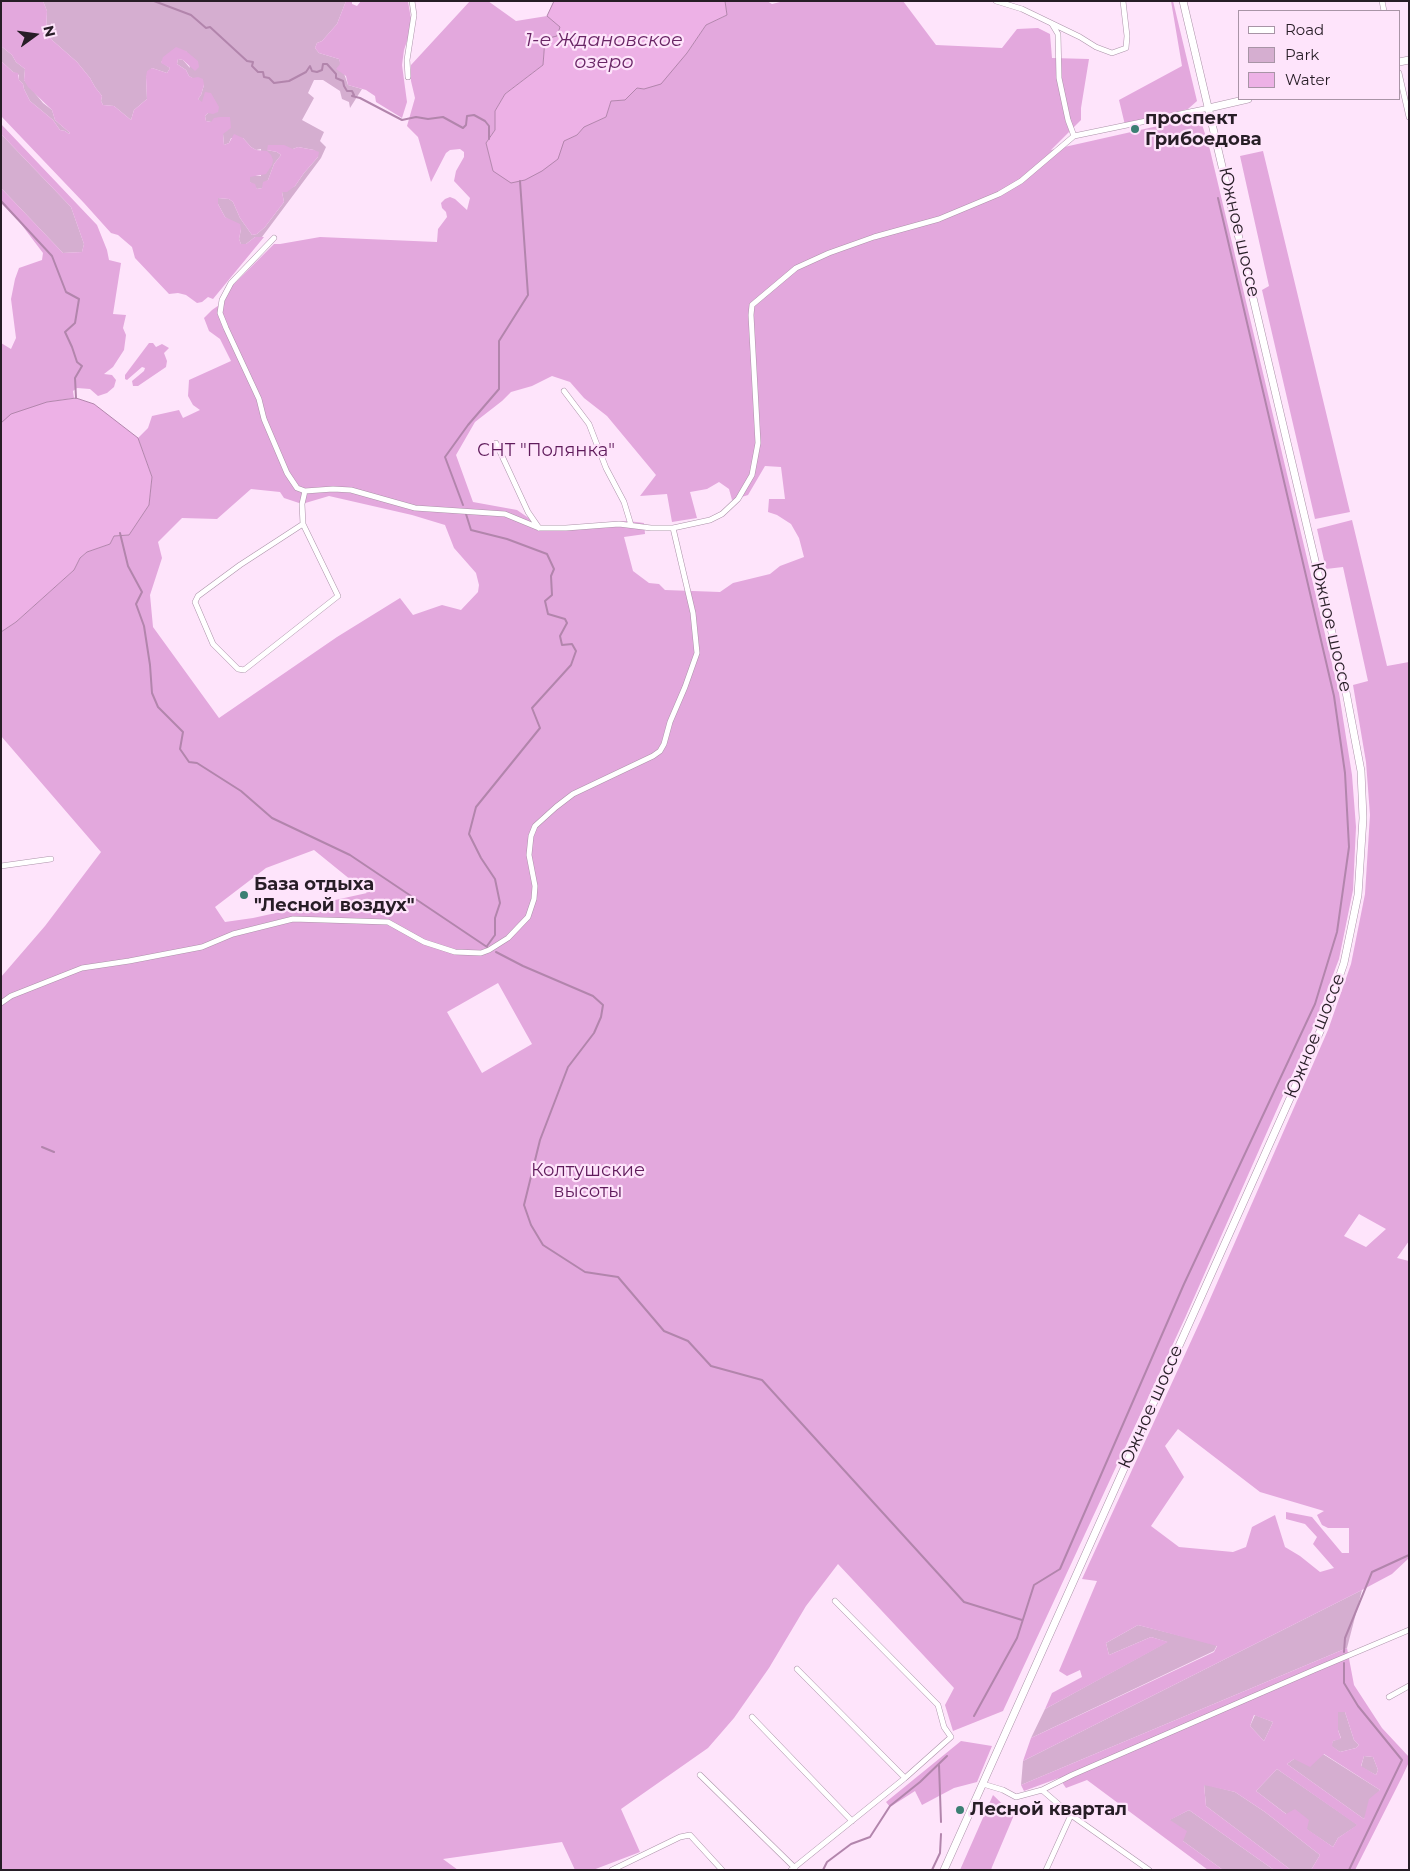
<!DOCTYPE html>
<html>
<head>
<meta charset="utf-8">
<style>
	body { margin:0 }
	#map { position:relative; width:1410px; height:1871px; overflow:hidden; background:#fee4fb; font-family:Montserrat,sans-serif }
	canvas { display:block }
	.frame { position:absolute; inset:0; border:2px solid #271d26; pointer-events:none }
	.legend { position:absolute; left:1238px; top:10px; width:162px; height:90px; box-sizing:border-box; background:#fee4fb; border:1px solid #a894a6; margin:0; padding:6px 9px; list-style:none; font-size:15px; color:#271d26 }
	.legend li { display:flex; align-items:center; gap:10px; height:25px }
	.legend b { width:25px; border:1px solid #a894a6 }
	.north { position:absolute; left:10px; top:10px; width:50px; height:50px; -webkit-text-stroke:4px #fee4fb; paint-order:stroke; rotate:76deg; font-size:14px; font-weight:700; line-height:20px; text-align:center; color:#271d26 }
	.north::after { content:''; display:block; margin:auto; width:18px; height:22px; background:#271d26; clip-path:polygon(50% 0,100% 100%,50% 72%,0 100%) }
</style>
</head>
<body>
<div id="map">
<canvas width="1410" height="1871"></canvas>
<div class="frame"></div>
<ul class="legend">
<li><b style="height:6px;background:#fff"></b>Road</li>
<li><b style="height:14px;background:#d5aed0"></b>Park</li>
<li><b style="height:14px;background:#edb1e6"></b>Water</li>
</ul>
<div class="north">N</div>
</div>
<script>
const ctx = document.querySelector('canvas').getContext('2d');
ctx.lineJoin = 'round';
function fillPath(path, color) { ctx.fillStyle = color; ctx.fill(path, 'evenodd'); }
const poly = rows => new Path2D(rows.map(r => 'M' + r).join(''));
function strokePath(path, color, width, dash) { ctx.strokeStyle = color; ctx.lineWidth = width; ctx.lineCap = dash ? 'butt' : 'round'; ctx.setLineDash(dash || []); ctx.stroke(path); }
function label(font, color, halo, rows, align = 'center') {
  ctx.font = font + ' Montserrat,sans-serif'; ctx.lineWidth = 4.5; ctx.setLineDash([]); ctx.textBaseline = 'middle'; ctx.strokeStyle = halo; ctx.fillStyle = color; for (const [text, x, y, turn = 0] of rows) {
    ctx.save(); ctx.translate(x, y); ctx.rotate((+turn || 0) * Math.PI / 180); ctx.textAlign = isNaN(turn) ? turn : align; if (halo) ctx.strokeText(text, 0, 0); ctx.fillText(text, 0, 0); ctx.restore();
  }
}
const green = poly([
	[43,1,346,1,337,24,322,41,317,43,315,48,319,53,339,59,348,85,362,89,350,108,349,102,342,99,340,91,323,80,314,80,308,93,314,98,302,120,324,132,320,141,326,147,321,158,262,237,255,237,246,244,241,244,239,239,241,229,225,217,218,204,218,198,229,199,233,202,240,218,252,235,257,234,265,227,284,202,282,192,295,186,304,173,318,157,314,150,298,147,293,149,267,150,277,152,281,155,274,164,268,180,262,188,257,189,250,182,250,176,261,176,261,149,256,150,251,147,243,138,231,138,229,143,224,145,223,134,211,122,206,121,205,116,208,113,198,99,201,95,204,85,189,76,186,70,177,64,178,59,183,60,190,68,186,51,161,62,170,68,167,73,152,68,146,77,147,99,134,110,131,120,114,106,103,105,101,101,102,96,95,87,90,78,77,62,52,40,46,32,47,11],
	[1,46,12,55,16,62,25,69,24,80,43,103,52,110,55,120,70,133,69,134,65,131,60,130,53,120,30,101,24,89,23,84,19,80,19,75,13,72,1,61],
	[1,134,71,207,84,244,82,252,63,253,1,188],
	[1362,1590,1347,1648,1021,1785,1023,1761],
	[1138,1625,1217,1645,1214,1651,1031,1738,1045,1709,1167,1642,1151,1637,1109,1655,1106,1643],
	[1338,1712,1345,1712,1354,1740,1359,1745,1356,1748,1340,1752,1331,1746,1333,1741,1341,1738,1338,1730],
	[1255,1715,1273,1722,1264,1741,1250,1726],
	[1323,1754,1380,1790,1364,1819,1287,1764,1294,1759],
	[1364,1756,1373,1757,1378,1770,1376,1775,1361,1767],
	[1277,1769,1358,1825,1338,1838,1333,1847,1306,1829,1256,1791],
	[1204,1784,1235,1792,1265,1812,1320,1855,1311,1870,1291,1870,1206,1806],
	[1189,1810,1274,1870,1223,1870,1183,1841,1169,1820]
]);
const forest = poly([
	[1,1,43,1,47,11,46,32,52,40,77,62,90,78,95,87,102,96,101,101,103,105,114,106,131,120,134,110,147,99,146,77,147,71,152,68,167,73,170,68,161,63,163,57,176,47,186,51,198,61,199,67,195,71,183,60,178,59,177,64,186,70,189,76,193,78,198,77,203,79,204,85,201,95,198,99,202,102,205,92,211,93,219,107,218,112,213,114,208,113,205,116,206,121,211,122,214,118,220,117,230,117,231,128,223,134,224,145,229,143,234,134,243,138,251,147,256,150,267,151,271,155,273,160,272,165,266,174,250,177,250,182,255,184,257,189,262,188,263,182,268,180,274,164,281,155,277,152,267,150,268,145,284,145,293,149,298,147,314,150,319,152,318,157,304,173,295,186,287,192,282,192,284,202,265,227,257,234,252,235,240,218,233,202,229,199,218,198,218,204,225,217,240,224,241,229,239,239,241,244,246,244,255,237,264,237,213,299,208,297,202,302,197,303,186,295,178,293,169,294,135,258,132,247,118,235,111,233,84,203,1,116,1,61,13,72,18,73,19,80,23,84,24,89,30,101,53,120,60,130,65,131,69,134,70,133,55,120,52,110,28,87,24,80,25,69,16,62,12,55,1,46],
	[346,1,352,1,352,4,357,6,361,1,408,1,411,19,409,35,404,50,402,65,407,102,402,118,376,102,375,96,366,90,348,85,346,76,336,69,340,64,339,59,319,53,315,48,317,43,322,41,337,24],
	[470,1,488,1,516,21,547,16,561,27,557,36,545,40,543,65,505,94,495,111,495,130,486,143,493,171,577,135,583,127,606,117,611,101,625,100,637,88,644,89,687,53,706,25,727,15,725,1,767,1,772,4,784,1,903,1,936,45,1002,48,1017,29,1038,28,1050,34,1052,58,1089,59,1081,108,1081,120,1051,150,1189,119,1201,121,1210,150,1339,693,1352,775,1356,827,1353,890,1339,959,1312,1030,1185,1318,1003,1711,953,1731,945,1705,954,1688,838,1564,806,1606,769,1668,734,1718,708,1748,621,1809,640,1852,593,1870,575,1870,562,1842,443,1859,458,1870,1,1870,1,977,45,926,101,852,1,736,1,632,16,622,74,570,80,558,87,552,110,544,114,536,129,535,149,505,152,477,138,438,148,428,152,416,179,410,183,418,200,410,193,405,188,396,189,380,231,361,220,339,209,331,204,318,212,310,222,303,232,286,274,244,280,244,320,237,437,242,438,229,447,217,446,212,442,208,441,203,445,199,450,197,455,199,467,210,470,198,454,181,456,171,464,157,464,152,460,149,450,150,446,153,431,182,418,137,407,126,415,98,411,81,411,65],
	[552,376,570,382,584,398,607,416,656,475,640,496,667,494,672,522,697,518,690,492,707,489,719,482,729,489,732,500,748,495,765,466,781,467,785,499,769,499,768,512,777,515,791,524,799,538,804,557,780,566,770,574,733,583,720,592,665,590,659,584,649,583,633,571,624,537,645,534,644,523,628,521,543,528,517,510,473,502,456,455,475,422,502,401,511,392,532,386],
	[251,489,280,492,284,498,302,504,329,496,412,515,445,525,454,548,476,573,479,585,478,592,461,610,442,605,413,615,400,598,337,637,219,718,153,627,150,595,162,558,158,542,182,518,217,519],
	[314,850,367,893,253,918,225,922,215,907,266,868],
	[498,983,532,1044,482,1073,447,1012],
	[1171,1,1173,1,1197,101,1188,109,1125,125,1119,100,1182,66],
	[1,124,97,225,107,250,109,260,121,263,113,314,126,315,123,328,126,335,124,350,113,367,104,374,112,375,116,380,114,387,107,393,98,396,90,389,77,388,73,391,74,398,47,402,1,423,1,343,11,349,16,338,11,299,15,279,19,268,42,260,43,253,21,224,1,203,1,188,63,253,82,252,84,244,71,207,1,134],
	[1263,151,1350,512,1315,519,1262,290,1269,286,1240,156],
	[149,343,153,343,156,347,162,344,169,348,164,353,167,361,166,367,138,386,133,386,132,381,144,371,145,368,142,367,127,380,125,379,125,375],
	[1352,520,1387,666,1409,662,1409,1241,1397,1258,1409,1261,1409,1558,1392,1574,1362,1590,1023,1761,1031,1738,1214,1652,1217,1646,1138,1625,1106,1643,1109,1655,1151,1637,1168,1642,1045,1709,1052,1693,1082,1677,1080,1670,1067,1676,1059,1671,1097,1581,1082,1579,1203,1315,1328,1030,1351,964,1365,894,1370,815,1366,762,1353,685,1368,681,1343,567,1326,569,1317,529],
	[1359,1214,1386,1229,1366,1247,1344,1236],
	[1178,1429,1260,1492,1324,1511,1317,1515,1322,1525,1328,1528,1349,1528,1349,1553,1342,1553,1312,1517,1286,1512,1286,1519,1305,1524,1317,1537,1313,1544,1334,1568,1320,1572,1300,1556,1285,1547,1275,1515,1252,1527,1246,1547,1233,1552,1179,1547,1151,1526,1184,1477,1165,1446],
	[1347,1648,1354,1685,1382,1728,1409,1757,1409,1762,1402,1777,1355,1870,1311,1870,1320,1855,1265,1812,1235,1792,1204,1785,1206,1806,1291,1870,1274,1870,1189,1810,1170,1820,1187,1831,1183,1841,1223,1870,1208,1870,1087,1780,1066,1788,1059,1778,1024,1791,1021,1785],
	[1338,1712,1345,1712,1354,1740,1359,1745,1356,1748,1340,1752,1332,1746,1333,1741,1341,1739,1338,1730],
	[1254,1715,1273,1722,1264,1741,1250,1726],
	[1324,1754,1380,1790,1369,1799,1364,1819,1287,1764,1294,1759,1310,1767],
	[1364,1756,1373,1757,1378,1770,1376,1775,1361,1766],
	[1277,1769,1357,1825,1338,1838,1333,1847,1307,1829,1309,1820,1295,1809,1286,1814,1256,1791],
	[961,1741,992,1746,977,1782,954,1788,922,1805,915,1791,890,1807,886,1802],
	[993,1795,1014,1815,992,1867,991,1870,960,1870]
]);
const water = poly([
	[554,1,725,1,727,15,706,25,687,53,661,84,644,89,637,88,625,100,611,101,606,117,584,127,577,135,564,141,558,159,542,171,525,180,511,183,493,171,486,143,495,130,495,111,505,94,543,65,545,39,557,36,560,27,547,16,554,1],
	[76,398,94,404,138,438,152,477,149,505,129,535,114,536,110,544,87,552,80,558,74,570,16,622,1,632,1,423,11,414,47,402,76,398]
]);
const stream = poly([
	[154,1,191,15,206,28,210,27,247,61,253,62,252,66,258,72,263,72,264,77,269,78,274,83,289,81,306,72,310,66,312,71,317,72,322,70,323,64,327,64,336,74,336,78,343,81,344,86,347,91,352,91,354,95,352,96,360,98,402,120,416,117,428,119,443,117,463,128,466,125,467,116,474,115,485,121,489,126,489,139],
	[1,201,52,256,66,292,79,299,75,323,65,332,72,347,77,362,82,366,75,378,76,398],
	[463,505,445,457,468,425,499,389,499,341,528,295,520,181],
	[466,514,471,530,507,539,547,554,554,569,551,576,552,595,545,601,548,614,565,619,567,623,560,636,562,645,572,644,576,651,571,665,532,708,540,728,476,807,469,834,481,858,495,879,500,903,495,918,495,935,487,946],
	[120,533,128,566,142,592,136,604,144,626,150,665,152,693,158,707,183,732,180,749,189,762,197,763,241,791,272,818,350,855,487,947],
	[496,952,523,966,593,996,603,1005,601,1017,594,1033,568,1067,540,1140,524,1205,531,1225,543,1245,585,1272,618,1277,664,1331,688,1341,711,1366,762,1380,964,1602,1022,1620],
	[42,1147,54,1152],
	[1344,1652,1345,1638,1372,1572,1409,1555],
	[1344,1663,1344,1683,1358,1706,1402,1760,1349,1870],
	[974,1716,1017,1638,1034,1585,1060,1569,1184,1284,1315,1004,1337,932,1349,847,1345,773,1334,696,1218,198],
	[939,1765,941,1822],
	[823,1870,827,1862,851,1844,870,1837,890,1806,920,1782,947,1756],
	[932,1870,940,1853,941,1834]
]);
const street = poly([
	[996,1,1022,9,1080,37,1096,47,1112,53,1126,48,1127,36,1123,1],
	[1382,1,1384,11],
	[1052,24,1058,34,1059,78,1068,120,1074,136],
	[1399,73,1409,117],
	[408,77,407,60,414,15,412,1],
	[274,238,231,283,222,300,220,313,226,328,259,399,264,419,287,473,297,488,305,491,333,489,351,490,415,508,505,514,539,528,566,528,619,524,651,528,673,528,710,520,722,514,738,499,752,475,758,443,751,315,752,305,796,268,829,253,874,237,939,219,999,194,1021,181,1074,136,1209,108],
	[564,391,589,424,606,468,624,502,631,525],
	[496,443,528,512,539,528],
	[303,524,338,596,244,670,238,669,213,644,195,602,198,596,240,565,303,524,302,504,305,491],
	[1,866,51,859],
	[1,1003,11,996,82,968,129,961,202,947,233,934,293,919,388,922,424,942,455,952,481,953,489,950,508,938,528,917,534,899,535,886,529,855,531,836,535,826,556,807,573,794,653,756,660,751,664,744,670,722,685,687,697,653,693,613,673,528],
	[797,1669,905,1778],
	[1389,1697,1409,1686],
	[752,1717,852,1821],
	[700,1775,795,1868],
	[983,1784,1003,1790,1016,1797,1042,1790,1072,1775,1314,1670,1409,1630],
	[1042,1790,1071,1815,1149,1870],
	[612,1870,680,1837,690,1835,722,1870],
	[791,1870,905,1778,951,1737,944,1727,938,1705,835,1601],
	[1046,1870,1071,1815]
]);
const secondary = poly([
	[1399,62,1409,60],
	[1209,108,1248,99],
	[944,1870,1322,1027,1344,963,1358,895,1363,818,1361,771,1346,692,1183,1]
]);
const markers = [
	[1135,129,5,"#3b7f73"],
	[244,895,5,"#3b7f73"],
	[960,1810,5,"#3b7f73"]
];
const poiNames = [
	["проспект",1145,119],
	["Грибоедова",1145,140],
	["База отдыха",254,885],
	["\"Лесной воздух\"",254,906],
	["Лесной квартал",970,1810]
];
const streetNames = [
	["Южное шоссе",1239,232,77],
	["Южное шоссе",1331,627,77],
	["Южное шоссе",1315,1036,-68],
	["Южное шоссе",1151,1407,-66]
];
const parkNames = [
	["СНТ \"Полянка\"",546,451],
	["Колтушские",588,1171],
	["высоты",588,1192]
];
const waterNames = [
	["1-е Ждановское",604,40],
	["озеро",604,62]
];
fillPath(green, '#d5aed0');
fillPath(forest, '#e3a8dd');
fillPath(water, '#edb1e6');
strokePath(water, '#b285ac', 1);
strokePath(stream, '#b285ac', 2);
strokePath(street, '#ac93a9', 6);
strokePath(secondary, '#ac93a9', 8);
strokePath(street, '#fff', 5);
strokePath(secondary, '#fff', 7);
for (const [x, y, r, color] of markers) { const dot = new Path2D(); dot.arc(x, y, r, 0, 2 * Math.PI); ctx.fillStyle = color; ctx.fill(dot); strokePath(dot, '#fee4fb', 2); }
label('bold 18px', '#271d26', '#fee4fb', poiNames, 'left');
label('18px', '#271d26', '#fee4fb', streetNames);
label('18px', '#5f1b5b', '#fee4fb', parkNames);
label('italic 19px', '#692565', '#fee4fb', waterNames);
</script>
</body>
</html>
